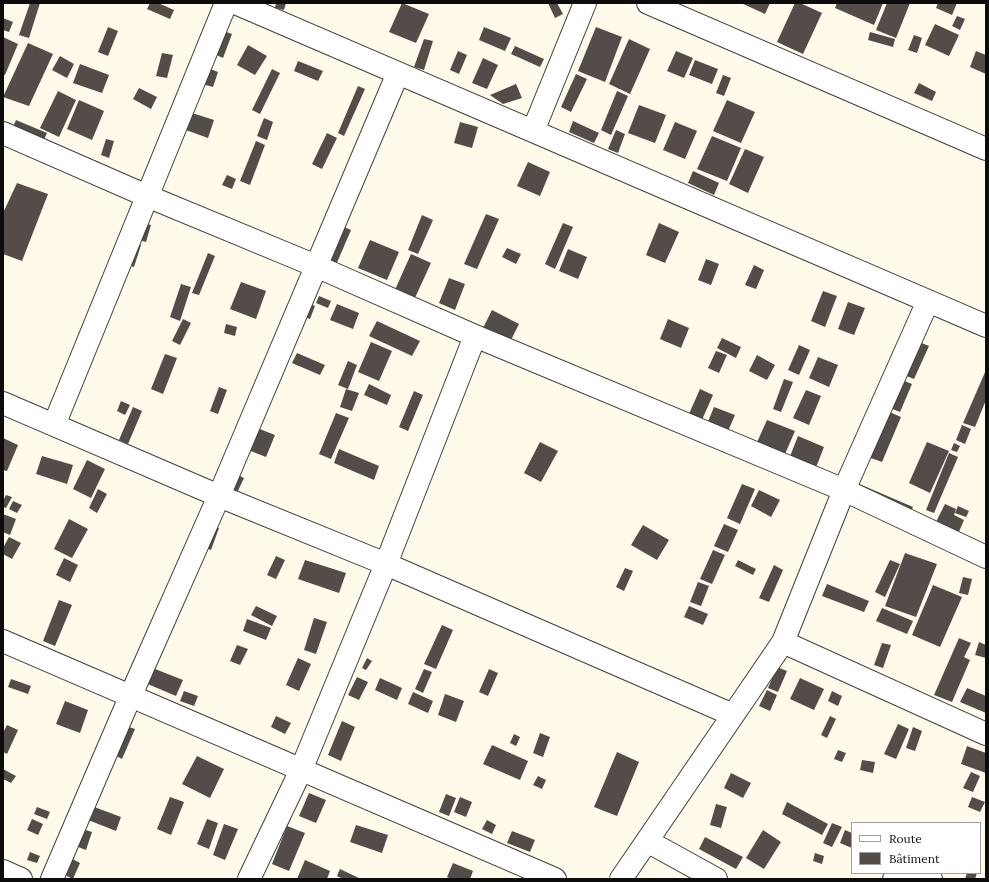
<!DOCTYPE html>
<html>
<head>
<meta charset="utf-8">
<style>
	body { margin:0 }
	#map { position:relative; width:989px; height:882px; overflow:hidden; background:#fffaea; font-family:Lora,serif }
	canvas { display:block }
	.frame { position:absolute; inset:0; border:4px solid #0c0c0c; pointer-events:none }
	.legend { position:absolute; left:851px; top:822px; width:130px; height:52px; box-sizing:border-box; background:#fff; border:1px solid #9e9e9e; margin:0; padding:5px 7px; list-style:none; font-size:12px; color:#0c0c0c }
	.legend li { display:flex; align-items:center; gap:8px; height:20px }
	.legend b { width:20px; border:1px solid #9e9e9e }
</style>
</head>
<body>
<div id="map">
<canvas width="989" height="882"></canvas>
<div class="frame"></div>
<ul class="legend">
<li><b style="height:5px;background:#fff"></b>Route</li>
<li><b style="height:11px;background:#544c48"></b>Bâtiment</li>
</ul>
</div>
<script>
const ctx = document.querySelector('canvas').getContext('2d');
ctx.lineJoin = 'round';
function fillPath(path, color) { ctx.fillStyle = color; ctx.fill(path, 'evenodd'); }
const poly = rows => new Path2D(rows.map(r => 'M' + r).join(''));
function strokePath(path, color, width, dash) { ctx.strokeStyle = color; ctx.lineWidth = width; ctx.lineCap = dash ? 'butt' : 'round'; ctx.setLineDash(dash || []); ctx.stroke(path); }
const building = poly([
	[30,3,40,3,29,38,19,35],
	[150,3,158,3,174,10,170,19,147,9],
	[276,3,286,3,284,10,275,8],
	[402,3,429,14,416,43,389,32],
	[548,3,557,3,563,14,555,18],
	[741,3,770,3,765,14],
	[795,3,800,3,822,13,803,54,777,42],
	[837,3,883,3,874,25,835,8],
	[887,3,910,3,896,38,876,30],
	[938,3,957,3,952,15,936,8],
	[957,16,965,19,960,30,952,26],
	[3,18,13,22,9,32,3,30],
	[935,24,959,35,949,56,925,45],
	[108,27,118,31,108,56,98,52],
	[484,27,511,38,505,51,479,40],
	[596,27,622,37,605,82,578,71],
	[221,30,232,34,223,58,212,53],
	[870,32,895,39,893,47,868,40],
	[914,35,922,38,917,53,908,50],
	[3,37,18,44,5,75,3,74],
	[424,39,433,41,424,70,414,67],
	[629,39,650,49,630,94,609,84],
	[28,43,53,54,29,106,3,97],
	[248,45,267,56,255,75,237,65],
	[515,46,544,59,540,67,511,54],
	[458,51,467,55,459,74,450,70],
	[676,51,693,58,684,78,667,71],
	[976,51,986,55,986,74,970,67],
	[162,53,173,55,167,78,156,76],
	[60,56,74,64,67,78,52,70],
	[483,58,498,65,487,89,472,83],
	[695,60,718,69,712,84,689,75],
	[298,61,323,71,318,81,294,71],
	[80,64,109,75,102,93,73,83],
	[208,68,218,72,213,87,202,84],
	[272,69,280,73,260,114,252,110],
	[576,74,587,79,571,112,561,107],
	[723,75,731,78,724,96,716,93],
	[919,83,936,92,932,101,914,93],
	[516,84,522,98,503,104,490,95],
	[358,86,365,89,344,136,338,133],
	[139,88,157,97,151,109,133,99],
	[58,91,76,100,59,137,40,128],
	[617,91,628,96,611,135,601,130],
	[79,100,104,111,92,140,67,129],
	[727,100,755,112,741,143,713,131],
	[639,105,666,115,655,143,628,133],
	[189,112,214,120,208,138,183,129],
	[264,118,273,122,267,140,257,136],
	[16,120,47,133,43,142,12,129],
	[573,121,599,133,594,143,569,132],
	[460,122,478,127,472,148,454,143],
	[675,122,697,131,685,159,663,150],
	[616,130,625,134,618,153,608,149],
	[327,133,337,138,322,169,312,164],
	[712,136,741,148,727,181,697,169],
	[106,139,114,141,109,158,101,155],
	[256,141,265,145,250,185,240,181],
	[745,149,764,157,748,193,729,184],
	[528,162,550,172,540,196,517,186],
	[693,171,719,183,714,195,688,183],
	[227,175,236,179,232,189,222,185],
	[17,183,48,194,22,261,3,254,3,213],
	[486,214,499,219,477,269,464,264],
	[422,215,433,220,418,254,408,250],
	[140,222,151,225,146,242,135,239],
	[563,223,573,227,555,269,545,264],
	[659,223,679,232,665,263,646,255],
	[337,224,351,230,336,265,322,259],
	[370,240,399,252,387,280,358,268],
	[132,243,141,245,134,267,125,264],
	[507,248,521,254,516,264,502,257],
	[568,249,587,257,578,279,559,271],
	[208,253,215,256,199,295,192,293],
	[411,254,431,263,414,300,394,292],
	[706,259,719,264,711,285,698,280],
	[754,265,764,270,756,289,745,285],
	[449,278,465,284,455,310,439,303],
	[241,282,266,291,256,319,230,309],
	[181,284,191,287,180,321,170,317],
	[823,291,837,296,825,327,811,321],
	[319,296,331,301,328,308,316,303],
	[305,302,315,306,310,319,300,315],
	[848,302,865,308,854,335,838,329],
	[337,304,359,313,353,329,330,320],
	[492,310,519,324,510,342,483,328],
	[183,319,191,323,180,345,172,341],
	[668,319,689,328,681,348,660,339],
	[377,321,420,341,412,356,369,336],
	[226,324,237,327,235,336,224,333],
	[722,338,741,347,736,358,717,348],
	[371,342,392,351,379,381,358,372],
	[919,342,929,346,914,379,904,375],
	[799,345,810,350,799,375,788,370],
	[716,351,727,355,719,373,708,368],
	[297,353,325,365,320,375,292,363],
	[165,354,177,358,163,394,151,389],
	[757,355,775,365,767,380,749,371],
	[818,357,838,365,829,387,809,378],
	[348,361,357,365,348,389,338,385],
	[986,370,986,400,975,427,963,423],
	[784,379,793,382,781,412,773,409],
	[902,380,912,384,900,412,890,408],
	[369,384,391,395,387,405,364,395],
	[219,387,227,390,218,414,210,411],
	[346,389,359,393,352,411,340,407],
	[700,389,713,395,701,422,688,416],
	[806,390,821,396,809,425,793,418],
	[414,391,423,395,408,431,399,427],
	[121,401,130,405,125,415,117,411],
	[133,407,142,411,128,444,119,440],
	[714,407,735,415,725,438,705,429],
	[887,411,901,417,882,462,868,457],
	[336,413,349,418,331,459,319,454],
	[767,420,795,431,782,461,754,449],
	[962,425,971,429,965,444,956,440],
	[252,426,275,435,266,457,243,448],
	[798,436,824,447,813,475,787,464],
	[3,438,18,445,7,471,3,470],
	[540,442,558,451,541,482,524,473],
	[927,442,949,451,930,493,909,483],
	[954,443,960,446,957,452,951,450],
	[339,449,379,466,374,480,334,463],
	[949,453,958,457,934,513,926,510],
	[42,456,73,465,67,484,36,474],
	[87,460,105,469,91,498,73,489],
	[232,472,244,478,236,495,224,490],
	[857,483,913,507,909,516,853,492],
	[742,484,755,489,740,524,727,518],
	[98,489,107,494,97,513,89,508],
	[759,490,780,500,771,517,751,506],
	[6,495,12,497,6,508,3,507,3,501],
	[13,501,22,505,17,513,9,509],
	[945,504,956,509,954,515,964,520,955,541,932,530],
	[958,506,969,511,966,517,955,513],
	[3,514,16,519,10,535,3,532],
	[69,519,88,529,72,558,54,549],
	[207,524,219,528,211,550,199,546],
	[724,524,738,530,728,552,714,546],
	[643,525,669,540,657,560,631,545],
	[9,537,21,543,12,559,3,554,3,548],
	[713,550,725,555,712,584,700,579],
	[905,553,937,564,916,617,885,606],
	[276,556,285,560,276,579,267,575],
	[64,558,78,565,70,582,56,575],
	[305,560,346,573,339,593,298,579],
	[738,560,756,569,753,575,735,566],
	[890,560,900,564,885,597,875,592],
	[774,565,783,570,769,602,759,598],
	[625,568,633,571,624,591,616,587],
	[963,577,972,579,968,595,959,593],
	[698,582,709,586,701,606,690,602],
	[827,584,869,601,864,612,822,596],
	[933,585,962,597,940,647,912,635],
	[59,600,72,605,55,646,43,641],
	[256,606,277,616,272,626,251,615],
	[689,606,708,614,703,625,684,617],
	[882,608,913,621,907,634,876,621],
	[314,618,327,622,316,654,304,650],
	[247,619,271,628,266,640,243,631],
	[442,625,453,630,436,669,424,664],
	[959,638,971,643,964,657,970,660,952,702,934,695],
	[979,642,986,645,986,658,975,655],
	[882,643,891,645,883,668,874,665],
	[237,645,248,649,240,665,230,661],
	[298,658,311,664,299,691,286,685],
	[367,658,372,661,366,670,362,668],
	[150,667,183,680,176,696,143,682],
	[777,667,787,671,778,692,768,688],
	[424,669,432,672,423,693,415,689],
	[489,669,498,673,488,696,479,692],
	[357,677,368,682,359,700,348,695],
	[380,678,402,688,397,700,375,690],
	[800,678,824,689,814,710,790,699],
	[11,679,31,686,28,694,8,687],
	[967,688,986,696,986,713,960,702],
	[767,690,777,695,770,711,759,706],
	[184,691,198,696,194,706,180,701],
	[832,691,842,696,838,706,828,701],
	[413,692,433,701,428,713,408,704],
	[445,694,464,701,456,722,438,715],
	[65,701,88,710,80,733,56,724],
	[276,716,291,723,285,734,271,727],
	[830,716,836,719,827,738,821,735],
	[342,721,355,727,341,761,328,755],
	[898,724,909,729,896,759,884,754],
	[7,725,18,730,7,754,3,752,3,733],
	[123,725,135,729,122,759,111,753],
	[913,727,922,731,915,751,906,748],
	[540,733,550,737,543,757,533,753],
	[514,734,520,737,516,746,510,743],
	[492,745,528,761,520,780,483,764],
	[967,746,986,753,986,773,961,764],
	[838,750,846,753,842,762,834,759],
	[617,752,639,762,617,816,594,807],
	[197,756,224,769,210,798,182,784],
	[862,760,875,762,873,773,860,770],
	[3,769,16,776,11,783,3,779],
	[971,772,980,776,973,792,963,788],
	[731,773,751,783,743,798,724,788],
	[538,776,546,780,542,789,533,785],
	[309,793,326,800,316,823,299,816],
	[446,794,456,798,449,816,439,812],
	[170,797,184,802,171,835,157,829],
	[460,797,472,802,466,817,454,812],
	[972,797,985,802,980,812,968,807],
	[787,802,828,824,822,835,782,814],
	[716,804,727,807,721,828,710,825],
	[89,805,121,817,116,831,83,818],
	[37,807,50,812,47,819,34,814],
	[32,819,43,824,38,835,27,830],
	[207,819,218,823,209,849,197,844],
	[487,820,496,825,492,834,482,829],
	[832,823,842,827,832,847,823,843],
	[224,824,238,829,225,860,213,855],
	[356,825,388,835,382,853,350,842],
	[287,826,305,833,289,871,272,864],
	[79,828,92,832,86,850,73,845],
	[763,830,781,842,764,869,746,858],
	[845,830,852,833,852,848,840,843],
	[512,831,535,840,530,852,507,843],
	[705,837,743,857,736,869,699,849],
	[30,852,40,856,37,863,27,860],
	[815,853,824,856,822,864,813,861],
	[67,856,80,863,73,879,59,872],
	[305,860,330,871,327,879,297,879],
	[453,863,473,871,470,879,451,879,447,877],
	[340,869,361,879,343,879,337,876],
	[967,873,977,873,975,879,965,879]
]);
const minor = poly([
	[235,3,986,326],
	[648,3,986,149],
	[533,131,585,3],
	[3,133,147,196,316,266,475,336,844,490,986,557],
	[3,403,219,496,386,564,733,715],
	[54,425,226,3],
	[3,641,555,879],
	[783,642,986,734],
	[647,841,716,879],
	[3,871,21,879],
	[52,879,131,695,219,496,398,73],
	[249,879,301,770,386,564,475,336],
	[621,879,783,642,844,490,928,301],
	[894,879,922,876,931,879]
]);
fillPath(building, '#544c48');
strokePath(minor, '#3f3f3f', 24);
strokePath(minor, '#fff', 22);
</script>
</body>
</html>
